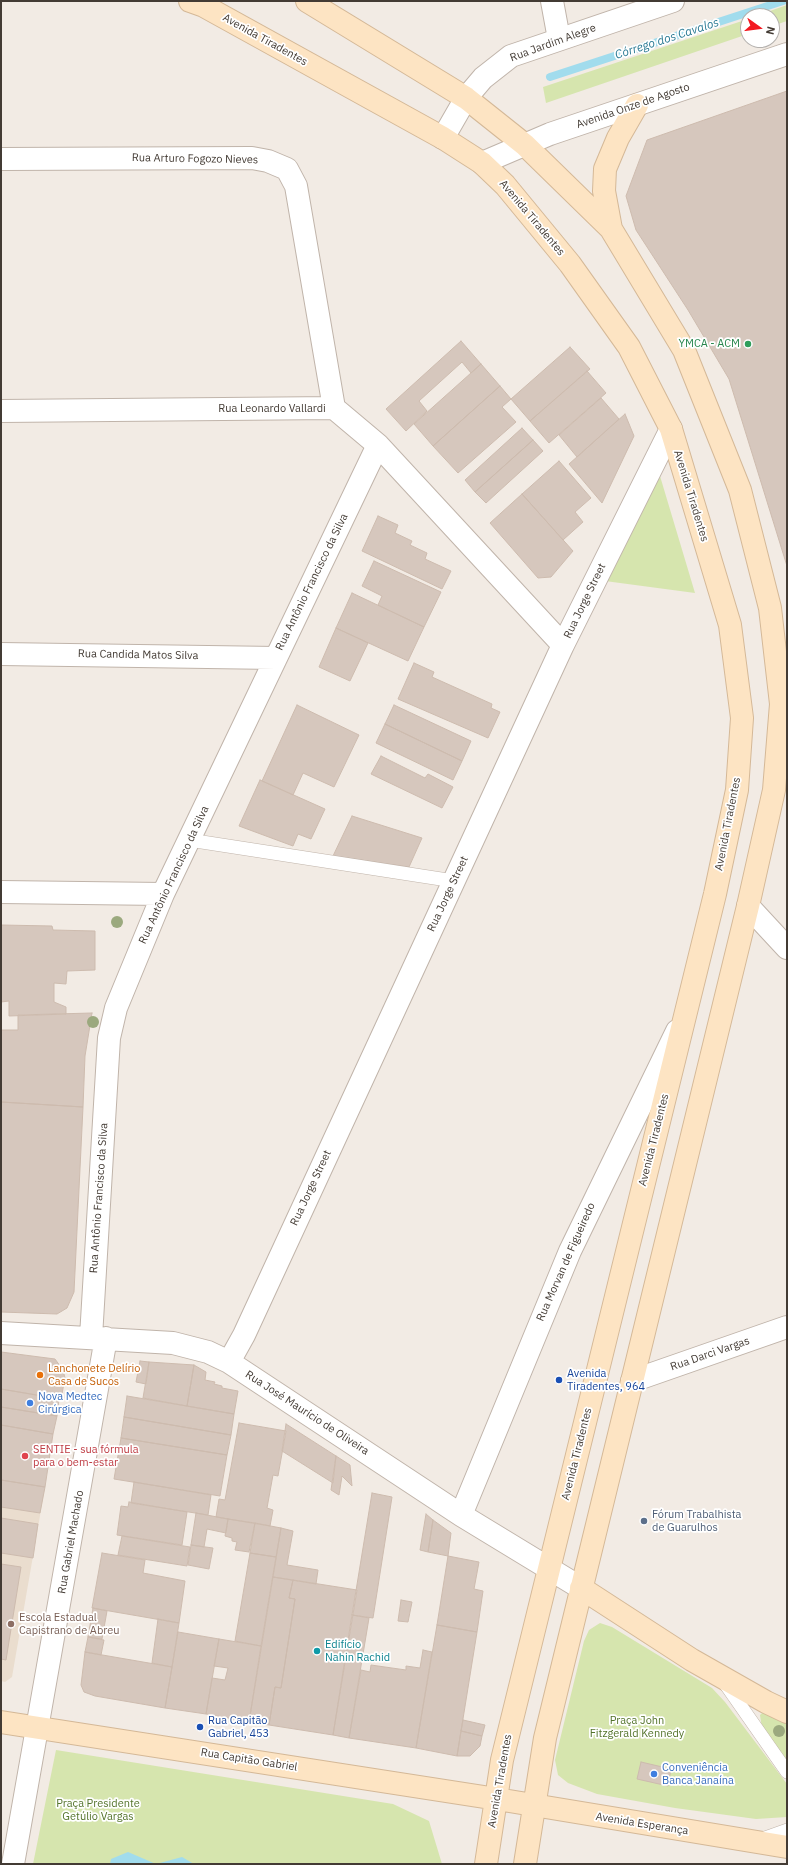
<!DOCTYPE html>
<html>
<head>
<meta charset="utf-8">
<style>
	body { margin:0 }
	#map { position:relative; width:788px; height:1865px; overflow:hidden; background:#f2ebe4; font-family:"IBM Plex Sans",sans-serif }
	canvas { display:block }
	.frame { position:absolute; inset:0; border:2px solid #433b34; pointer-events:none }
	.north { position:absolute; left:740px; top:8px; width:40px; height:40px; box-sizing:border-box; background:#fff; border:1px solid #b4b1ae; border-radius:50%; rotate:104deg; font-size:11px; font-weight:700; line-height:16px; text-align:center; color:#433b34 }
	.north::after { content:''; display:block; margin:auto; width:14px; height:18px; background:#f31921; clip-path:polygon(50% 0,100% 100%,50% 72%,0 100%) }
</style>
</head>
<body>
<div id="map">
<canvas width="788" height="1865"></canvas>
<div class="frame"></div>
<div class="north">N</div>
</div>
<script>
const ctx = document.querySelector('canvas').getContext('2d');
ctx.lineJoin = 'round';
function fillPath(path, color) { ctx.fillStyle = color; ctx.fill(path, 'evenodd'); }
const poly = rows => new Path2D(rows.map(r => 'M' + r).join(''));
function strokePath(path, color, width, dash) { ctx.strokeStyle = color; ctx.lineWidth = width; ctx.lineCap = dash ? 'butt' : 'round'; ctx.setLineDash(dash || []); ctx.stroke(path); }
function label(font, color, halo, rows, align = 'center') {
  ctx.font = font + ' "IBM Plex Sans",sans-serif'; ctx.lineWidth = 3.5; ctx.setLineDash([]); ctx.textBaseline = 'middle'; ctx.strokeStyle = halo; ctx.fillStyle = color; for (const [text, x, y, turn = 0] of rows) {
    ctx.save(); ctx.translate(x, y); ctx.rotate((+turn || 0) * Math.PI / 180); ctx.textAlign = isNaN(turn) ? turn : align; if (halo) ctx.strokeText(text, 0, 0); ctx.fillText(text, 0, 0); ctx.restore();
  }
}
const education = poly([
	[1,1480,45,1487,12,1677,5,1682,1,1681]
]);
const green = poly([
	[787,5,787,21,772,26,772,16,756,16],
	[748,19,748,34,546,103,543,87],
	[657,466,695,593,605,581],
	[600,1623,612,1627,712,1688,725,1702,787,1784,787,1817,756,1819,675,1808,597,1794,568,1783,558,1775,555,1760,584,1641,589,1630],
	[763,1712,787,1723,787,1760,762,1728,760,1715],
	[56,1750,393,1804,429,1821,442,1864,33,1864]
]);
const water = poly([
	[128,1852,156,1864,182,1857,194,1864,110,1864,111,1859]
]);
const stream = poly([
	[550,77,783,1]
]);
const building = poly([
	[787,91,787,566,729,379,688,310,636,230,626,196,647,140,787,91],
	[461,341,481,364,471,373,462,362,419,401,427,411,406,431,386,409,461,341],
	[570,347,590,369,530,421,511,399,570,347],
	[481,364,500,386,433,446,414,424,481,364],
	[587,371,606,393,549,443,530,421,587,371],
	[500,386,511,399,502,407,516,422,458,473,433,446,500,386],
	[601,398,619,419,577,457,559,435,601,398],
	[625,414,634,436,602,503,569,464,625,414],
	[522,428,533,440,475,492,465,480,522,428],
	[533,440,543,451,486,503,475,492,533,440],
	[559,461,591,498,575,512,583,522,563,540,522,494,559,461],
	[522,494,573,551,551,577,538,578,490,523,522,494],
	[378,516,398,525,395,533,412,541,410,545,427,553,425,559,451,571,442,589,362,551,378,516],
	[374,561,441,592,424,627,378,605,382,596,362,586,374,561],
	[352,593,424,627,408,661,336,628,352,593],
	[336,628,368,643,350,681,319,667,336,628],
	[414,663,434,672,432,677,492,704,491,708,500,712,488,738,398,699,414,663],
	[297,705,359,735,334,787,303,773,293,795,262,781,297,705],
	[394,705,471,741,462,761,385,724,394,705],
	[385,724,462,761,453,780,376,743,385,724],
	[381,756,425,778,428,774,453,787,442,808,371,774,381,756],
	[260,780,325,809,311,839,298,834,293,846,239,826,260,780],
	[352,816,422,838,409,867,333,856,352,816],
	[1,925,52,926,53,930,95,931,95,970,67,971,66,984,54,983,54,1002,66,1007,66,1014,9,1016,9,1001,1,1002,1,925],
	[92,1013,85,1056,83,1107,1,1102,1,1030,18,1030,18,1015,92,1013],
	[1,1102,83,1107,74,1292,67,1308,57,1314,1,1312,1,1102],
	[1,1352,55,1359,63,1370,65,1378,61,1399,1,1389,1,1352],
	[140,1361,149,1362,146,1384,136,1382,140,1361],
	[149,1362,194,1365,187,1406,143,1398,149,1362],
	[194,1365,206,1372,205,1380,215,1382,214,1384,222,1386,222,1388,238,1391,234,1414,187,1406,194,1365],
	[1,1389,59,1399,57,1416,1,1407,1,1389],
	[127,1396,234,1414,231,1435,124,1417,127,1396],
	[1,1407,57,1416,53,1434,1,1425,1,1407],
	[124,1417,231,1435,227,1455,121,1438,124,1417],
	[239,1423,286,1431,278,1476,273,1475,267,1508,273,1510,270,1526,216,1517,219,1499,225,1500,239,1423],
	[286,1424,336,1456,333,1483,282,1451,286,1424],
	[1,1425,53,1434,45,1487,1,1480,1,1425],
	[121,1438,227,1455,220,1496,114,1479,121,1438],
	[336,1456,350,1465,352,1486,342,1476,339,1495,331,1490,336,1456],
	[1,1480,45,1487,40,1513,1,1507,1,1480],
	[134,1482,211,1495,208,1515,131,1503,134,1482],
	[372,1493,392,1497,373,1618,352,1615,372,1493],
	[129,1502,187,1512,182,1545,117,1535,121,1506,128,1507,129,1502],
	[196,1513,228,1519,226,1533,207,1529,204,1547,191,1545,196,1513],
	[426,1514,433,1520,428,1552,420,1550,426,1514],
	[1,1518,38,1524,33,1558,1,1553,1,1518],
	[228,1519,255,1523,249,1552,235,1550,237,1542,232,1541,232,1538,225,1536,228,1519],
	[433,1520,451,1533,448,1556,428,1552,433,1520],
	[255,1523,281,1528,276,1557,250,1553,255,1523],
	[281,1528,293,1531,287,1565,318,1570,316,1584,273,1577,281,1528],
	[122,1536,190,1547,187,1566,118,1555,122,1536],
	[191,1545,213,1548,209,1569,188,1565,191,1545],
	[102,1553,145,1560,143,1573,185,1581,179,1623,92,1608,102,1553],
	[250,1553,276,1557,261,1646,235,1641,250,1553],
	[448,1556,479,1562,474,1589,483,1591,477,1632,437,1625,448,1556],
	[1,1564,21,1567,6,1660,1,1659,1,1564],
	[273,1577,293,1580,289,1598,295,1599,281,1688,275,1687,269,1725,249,1722,273,1577],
	[293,1580,357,1590,333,1735,269,1725,275,1687,281,1688,295,1599,289,1598,293,1580],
	[401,1600,412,1602,408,1622,398,1621,401,1600],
	[93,1608,107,1611,102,1639,88,1637,93,1608],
	[352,1615,369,1618,349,1738,333,1735,352,1615],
	[158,1619,179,1623,172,1667,152,1663,158,1619],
	[437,1625,477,1632,457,1756,416,1748,437,1625],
	[178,1632,219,1639,206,1714,165,1708,178,1632],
	[88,1637,104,1640,101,1655,85,1652,88,1637],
	[219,1639,261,1646,249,1722,206,1714,212,1678,225,1680,228,1668,214,1666,219,1639],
	[423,1650,432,1652,416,1748,349,1738,361,1670,370,1672,371,1665,406,1670,406,1666,420,1668,423,1650],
	[85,1652,172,1667,165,1708,95,1696,84,1692,81,1685,85,1652],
	[463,1720,485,1725,482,1736,461,1731,463,1720],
	[461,1731,482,1736,480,1746,470,1756,457,1756,461,1731],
	[641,1762,671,1769,668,1786,637,1779,641,1762]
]);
const service = poly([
	[189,840,454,881],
	[724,1682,787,1772],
	[759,1840,787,1830]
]);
const minor = poly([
	[552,1,559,39],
	[1,159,252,158,268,161,287,169,296,186,334,408],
	[1,411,334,408,378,445,563,645],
	[1,654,276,658],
	[1,892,163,894],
	[748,906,787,948],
	[1,1333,173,1343,208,1352,229,1362,461,1515,581,1588],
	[91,1337,109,1038,116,1008,163,894,378,445],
	[229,1362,244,1335,563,645,671,429],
	[632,1381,787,1327],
	[461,1515,570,1251,677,1031],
	[13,1864,106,1338]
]);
const tertiary = poly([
	[443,138,466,98,483,78,511,56,673,1],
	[482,163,550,134,787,54]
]);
const secondary = poly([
	[190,1,204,6,443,138,482,163,505,185,570,264,629,347,671,429,730,625,742,718,737,790,715,894,502,1760,486,1864],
	[307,1,466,98,525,145,611,229,684,350,740,490,770,608,781,704,774,790,748,906,545,1738,525,1864],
	[611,229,604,191,605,169,618,138,637,105],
	[581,1588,692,1660,766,1702,787,1712],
	[1,1722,497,1799,787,1847]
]);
const trees = [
	[117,922],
	[93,1022],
	[779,1731]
];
const markers = [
	[748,344,4,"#2e9e5b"],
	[40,1375,4,"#e8710a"],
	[559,1380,4,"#1a4fb4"],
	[30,1403,4,"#3f7fe0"],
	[25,1456,4,"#e0444e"],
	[644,1521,4,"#5c6f8a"],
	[11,1624,4,"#8d6e63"],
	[317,1651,4,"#0f9aa8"],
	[200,1727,4,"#1a4fb4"],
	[654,1774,4,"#3f7fe0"]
];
const streetNames = [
	["Avenida Tiradentes",265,40,29],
	["Rua Jardim Alegre",553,43,-20],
	["Avenida Onze de Agosto",633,106,-19],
	["Rua Arturo Fogozo Nieves",195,159,1],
	["Avenida Tiradentes",532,218,50],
	["Rua Leonardo Vallardi",272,409],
	["Avenida Tiradentes",691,496,73],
	["Rua Antônio Francisco da Silva",312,582,-64],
	["Rua Jorge Street",585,601,-64],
	["Rua Candida Matos Silva",138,655,1],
	["Avenida Tiradentes",728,824,-79],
	["Rua Antônio Francisco da Silva",174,875,-65],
	["Rua Jorge Street",448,894,-65],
	["Avenida Tiradentes",654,1140,-76],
	["Rua Jorge Street",311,1188,-65],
	["Rua Antônio Francisco da Silva",99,1198,-86],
	["Rua Morvan de Figueiredo",566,1262,-66],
	["Rua Darci Vargas",710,1354,-19],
	["Rua José Maurício de Oliveira",307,1413,33],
	["Avenida Tiradentes",577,1454,-76],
	["Rua Gabriel Machado",71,1542,-80],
	["Rua Capitão Gabriel",249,1760,9],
	["Avenida Tiradentes",500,1781,-80],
	["Avenida Esperança",642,1824,9]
];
const leisureNames = [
	["YMCA - ACM",740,344]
];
const foodNames = [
	["Lanchonete Delírio",48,1369],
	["Casa de Sucos",48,1382]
];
const transitNames = [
	["Avenida",567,1374],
	["Tiradentes, 964",567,1387],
	["Rua Capitão",208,1721],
	["Gabriel, 453",208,1734]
];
const shopNames = [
	["Nova Medtec",38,1397],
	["Cirúrgica",38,1410],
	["Conveniência",662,1768],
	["Banca Janaína",662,1781]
];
const healthNames = [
	["SENTIE - sua fórmula",33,1450],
	["para o bem-estar",33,1463]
];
const serviceNames = [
	["Fórum Trabalhista",652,1515],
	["de Guarulhos",652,1528]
];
const educationNames = [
	["Escola Estadual",19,1618],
	["Capistrano de Abreu",19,1631]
];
const cultureNames = [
	["Edifício",325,1645],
	["Nahin Rachid",325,1658]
];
const parkNames = [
	["Praça John",637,1721],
	["Fitzgerald Kennedy",637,1734],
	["Praça Presidente",98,1804],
	["Getúlio Vargas",98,1817]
];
const waterNames = [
	["Córrego dos Cavalos",667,39,-18]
];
fillPath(education, '#eaddce');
fillPath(green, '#d6e5ae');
fillPath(water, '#a1dced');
strokePath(stream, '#a1dced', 8);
fillPath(building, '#d6c7bd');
strokePath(building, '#cdbbae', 1);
strokePath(service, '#c0b4aa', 14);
strokePath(minor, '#c0b4aa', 24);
strokePath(tertiary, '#c0b4aa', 24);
strokePath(secondary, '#d4b897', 24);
strokePath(service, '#fff', 13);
strokePath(minor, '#fff', 22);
strokePath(tertiary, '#fff', 22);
strokePath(secondary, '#fde4c3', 22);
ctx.fillStyle = '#9ba97e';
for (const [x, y] of trees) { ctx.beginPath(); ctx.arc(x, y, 6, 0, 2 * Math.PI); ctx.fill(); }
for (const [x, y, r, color] of markers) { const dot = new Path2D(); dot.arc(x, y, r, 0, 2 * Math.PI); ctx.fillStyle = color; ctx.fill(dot); strokePath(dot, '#fff', 1.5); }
label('11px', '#433b34', '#fff', streetNames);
label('11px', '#27864d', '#fff', leisureNames, 'right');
label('11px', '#c56008', '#fff', foodNames, 'left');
label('11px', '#164399', '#fff', transitNames, 'left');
label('11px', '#366cbe', '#fff', shopNames, 'left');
label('11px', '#be3a42', '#fff', healthNames, 'left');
label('11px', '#4e5e75', '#fff', serviceNames, 'left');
label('11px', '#785e54', '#fff', educationNames, 'left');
label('11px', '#0d838f', '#fff', cultureNames, 'left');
label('11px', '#53732a', '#fff', parkNames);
label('italic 12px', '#2c7b95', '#fff', waterNames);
</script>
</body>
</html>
